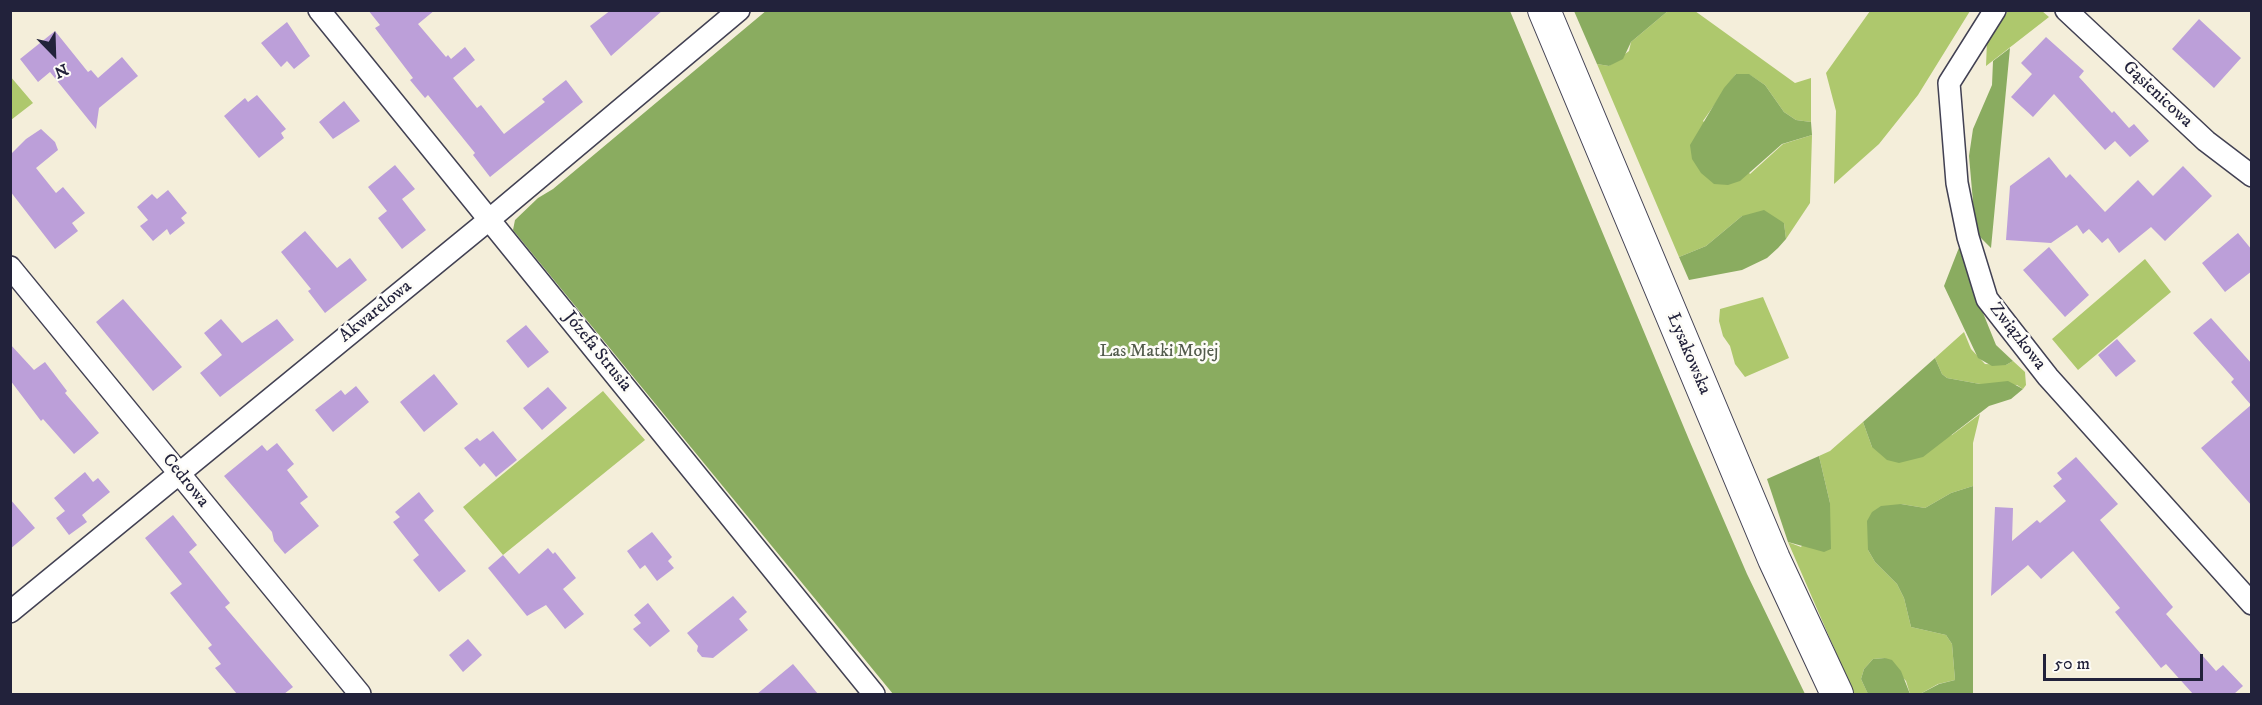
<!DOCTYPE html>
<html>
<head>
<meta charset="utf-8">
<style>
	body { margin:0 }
	#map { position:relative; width:2262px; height:705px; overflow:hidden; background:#f4eeda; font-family:"IM FELL DW Pica",serif }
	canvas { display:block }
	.frame { position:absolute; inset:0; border:12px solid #22223b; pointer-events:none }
	.north { position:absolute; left:24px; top:24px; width:60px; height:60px; -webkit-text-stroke:4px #fdfcf7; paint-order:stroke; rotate:157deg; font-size:16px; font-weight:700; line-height:24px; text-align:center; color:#22223b }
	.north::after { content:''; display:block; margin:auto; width:21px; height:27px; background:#22223b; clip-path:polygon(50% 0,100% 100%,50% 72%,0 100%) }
	.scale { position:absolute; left:2043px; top:654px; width:160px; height:27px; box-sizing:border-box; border:3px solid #22223b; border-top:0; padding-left:8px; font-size:18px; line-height:21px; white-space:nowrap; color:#22223b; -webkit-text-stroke:4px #fdfcf7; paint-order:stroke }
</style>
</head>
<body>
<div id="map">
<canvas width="2262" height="705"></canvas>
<div class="frame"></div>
<div class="north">N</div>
<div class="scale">50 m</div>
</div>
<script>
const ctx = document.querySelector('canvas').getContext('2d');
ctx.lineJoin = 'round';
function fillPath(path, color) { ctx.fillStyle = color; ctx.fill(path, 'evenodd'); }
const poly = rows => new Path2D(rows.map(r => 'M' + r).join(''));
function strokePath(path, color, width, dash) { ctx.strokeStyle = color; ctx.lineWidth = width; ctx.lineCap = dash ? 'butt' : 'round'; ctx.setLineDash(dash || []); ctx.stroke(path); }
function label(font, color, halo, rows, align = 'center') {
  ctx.font = font + ' "IM FELL DW Pica",serif'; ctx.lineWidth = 5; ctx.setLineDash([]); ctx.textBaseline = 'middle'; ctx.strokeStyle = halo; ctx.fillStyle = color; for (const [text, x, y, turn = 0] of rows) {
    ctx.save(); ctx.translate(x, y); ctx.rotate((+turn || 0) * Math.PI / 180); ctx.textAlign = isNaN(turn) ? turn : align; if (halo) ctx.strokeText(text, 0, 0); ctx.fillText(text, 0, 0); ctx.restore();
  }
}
const green = poly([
	[1668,11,1695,11,1795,83,1811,78,1811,122,1796,120,1784,112,1765,85,1750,75,1736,74,1703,121,1750,174,1783,144,1812,135,1810,203,1786,239,1784,223,1742,216,1706,246,1679,257,1597,64,1609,66,1629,51,1631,42],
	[1870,11,1970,11,1918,95,1879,144,1834,184,1836,111,1826,73],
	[2008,11,2042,11,2049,17,1986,66,1987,41],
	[10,76,33,103,11,120,10,120],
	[2145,259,2171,292,2078,370,2052,339],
	[1763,297,1789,358,1745,377,1735,364,1730,346,1723,336,1719,321,1720,309],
	[1964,332,1971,349,1985,364,2006,365,2013,361,2025,372,2026,385,2023,389,2017,385,1980,384,1947,378,1942,374,1935,358],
	[603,391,645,440,503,555,463,507],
	[1980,414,1973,443,1973,486,1951,493,1925,508,1901,504,1868,540,1868,550,1875,562,1897,584,1904,598,1911,627,1946,635,1952,644,1955,680,1938,684,1920,694,1910,694,1906,681,1885,658,1873,659,1864,669,1861,679,1868,694,1854,694,1788,542,1801,547,1830,503,1819,456,1830,451,1863,422,1872,447,1952,435]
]);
const forest = poly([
	[767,10,1510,11,1690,442,1747,574,1805,694,893,694,513,230,515,220,538,198,553,189],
	[1574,11,1668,11,1631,42,1623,59,1609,66,1597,64],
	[2010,48,1991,248,1978,235,1975,225,1969,156,1973,129,1992,85,1993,61],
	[1736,74,1749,74,1765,85,1784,112,1796,120,1811,122,1812,135,1782,144,1740,181,1728,185,1714,184,1701,173,1692,159,1690,145,1724,88],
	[1764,210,1784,223,1786,239,1778,248,1767,258,1742,270,1689,280,1679,257,1706,246,1742,216],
	[1960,245,1979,303,1996,345,2013,361,2006,365,1992,366,1978,358,1944,286],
	[1935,358,1942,374,1947,378,1980,384,2008,381,2023,389,2011,399,1989,406,1923,457,1899,463,1887,460,1872,447,1863,422],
	[1819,456,1830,503,1831,549,1824,552,1788,542,1767,479],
	[1973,486,1973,694,1920,694,1939,684,1955,680,1952,644,1946,635,1911,627,1904,598,1897,584,1875,562,1868,550,1867,521,1872,512,1881,506,1901,504,1925,508,1951,493],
	[1885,658,1892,660,1901,671,1910,694,1868,694,1867,692,1861,679,1864,669,1873,659]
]);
const building = poly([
	[368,10,435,10,418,24,446,57,448,55,451,59,465,47,475,60,453,78,477,108,481,105,504,134,545,102,542,99,566,80,583,102,490,177,473,155,475,153,428,95,425,98,410,80,413,78,375,28,380,25],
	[611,10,663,10,611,56,590,26],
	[2199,19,2241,58,2214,88,2172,49],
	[287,22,310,56,294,69,287,61,281,67,261,43],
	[55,31,88,72,91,70,98,78,122,57,138,76,99,108,96,129,50,72,38,82,20,59],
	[2046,37,2084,71,2079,77,2112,113,2114,111,2129,128,2134,124,2149,141,2130,157,2115,141,2105,150,2054,94,2033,117,2011,97,2032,74,2021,63],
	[257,95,286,129,281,133,284,138,259,158,224,116,245,98,248,102],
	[344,101,360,121,333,139,319,122],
	[41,129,55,142,58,150,36,168,56,193,63,187,85,213,72,223,78,231,55,249,10,191,10,155,26,139],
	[2049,157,2066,178,2070,174,2105,212,2138,180,2153,196,2183,166,2212,196,2165,241,2151,227,2119,253,2108,238,2102,243,2089,229,2083,234,2077,225,2051,243,2006,240,2010,186],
	[395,165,415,189,402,199,426,230,402,249,378,218,387,211,368,187],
	[168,190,187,213,181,218,185,223,170,235,167,229,153,241,140,226,148,220,137,207,152,194,157,199],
	[305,231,337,268,350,258,367,280,325,313,308,291,311,289,281,252],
	[2238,233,2252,250,2252,271,2225,292,2202,263],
	[2049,247,2089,295,2065,317,2023,270],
	[123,299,182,367,153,391,96,322],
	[2211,318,2252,364,2252,506,2201,448,2251,405,2231,382,2234,379,2193,333],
	[221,319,242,343,277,319,294,340,220,397,200,373,222,355,204,333],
	[526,325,549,352,528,368,506,341],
	[2117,339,2136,361,2116,377,2098,355],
	[10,344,34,370,45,362,67,391,65,393,99,433,74,454,43,419,41,421,10,380],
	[434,374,458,404,424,432,400,402],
	[356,386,369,402,333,432,315,410,341,390,345,395],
	[548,387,567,408,542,430,523,408],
	[493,431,517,460,496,477,484,463,480,467,464,448,477,438,480,441],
	[277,443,294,464,287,470,308,497,300,503,319,526,285,554,274,541,272,532,224,476,262,445,267,451],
	[2076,457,2118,504,2100,520,2173,607,2166,614,2216,671,2223,665,2243,686,2234,694,2193,694,2166,664,2161,668,2115,612,2120,608,2073,551,2041,579,2028,565,1991,596,1995,507,2013,508,2012,541,2037,520,2040,523,2066,501,2053,486,2062,479,2057,473],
	[85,472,93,482,98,478,110,492,82,515,87,522,69,535,56,518,65,511,54,498],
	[419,492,434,511,424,520,466,571,439,592,413,560,419,555,393,522,400,517,395,512],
	[10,499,35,528,10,549],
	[173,515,197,545,189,552,230,603,225,607,293,687,284,694,237,694,215,668,221,664,208,648,212,645,170,593,182,584,145,538],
	[652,532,672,557,668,561,674,568,657,581,645,565,640,569,627,551],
	[548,548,553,554,555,552,576,578,563,589,584,614,565,629,546,605,527,616,488,568,503,555,519,574],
	[733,596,747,612,739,619,748,630,713,658,702,657,697,651,698,646,687,633],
	[648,603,670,631,650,647,633,629,641,623,634,615],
	[468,639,482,655,463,672,449,655],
	[793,664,818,694,757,694]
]);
const street = poly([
	[319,10,874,694],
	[1995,10,1949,83,1957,183,1968,237,1987,299,2048,377,2252,604],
	[2066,10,2206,141,2252,176],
	[10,267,360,694],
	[10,612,490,219,739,10]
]);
const secondary = poly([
	[1544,10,1774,559,1837,694]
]);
const streetNames = [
	["Gąsienicowa",2157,95,43],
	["Akwarelowa",376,312,-39],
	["Związkowa",2017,337,52],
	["Józefa Strusia",597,352,51],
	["Łysakowska",1688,354,67],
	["Cedrowa",185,481,51]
];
const parkNames = [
	["Las Matki Mojej",1159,352]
];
fillPath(green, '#aec86d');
fillPath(forest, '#8aac60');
fillPath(building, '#bc9fd9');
strokePath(street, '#424153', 24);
strokePath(secondary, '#424153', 34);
strokePath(street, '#fff', 21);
strokePath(secondary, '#fff', 32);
label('18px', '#22223b', '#fdfcf7', streetNames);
label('18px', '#535c4c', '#fdfcf7', parkNames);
</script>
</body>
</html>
